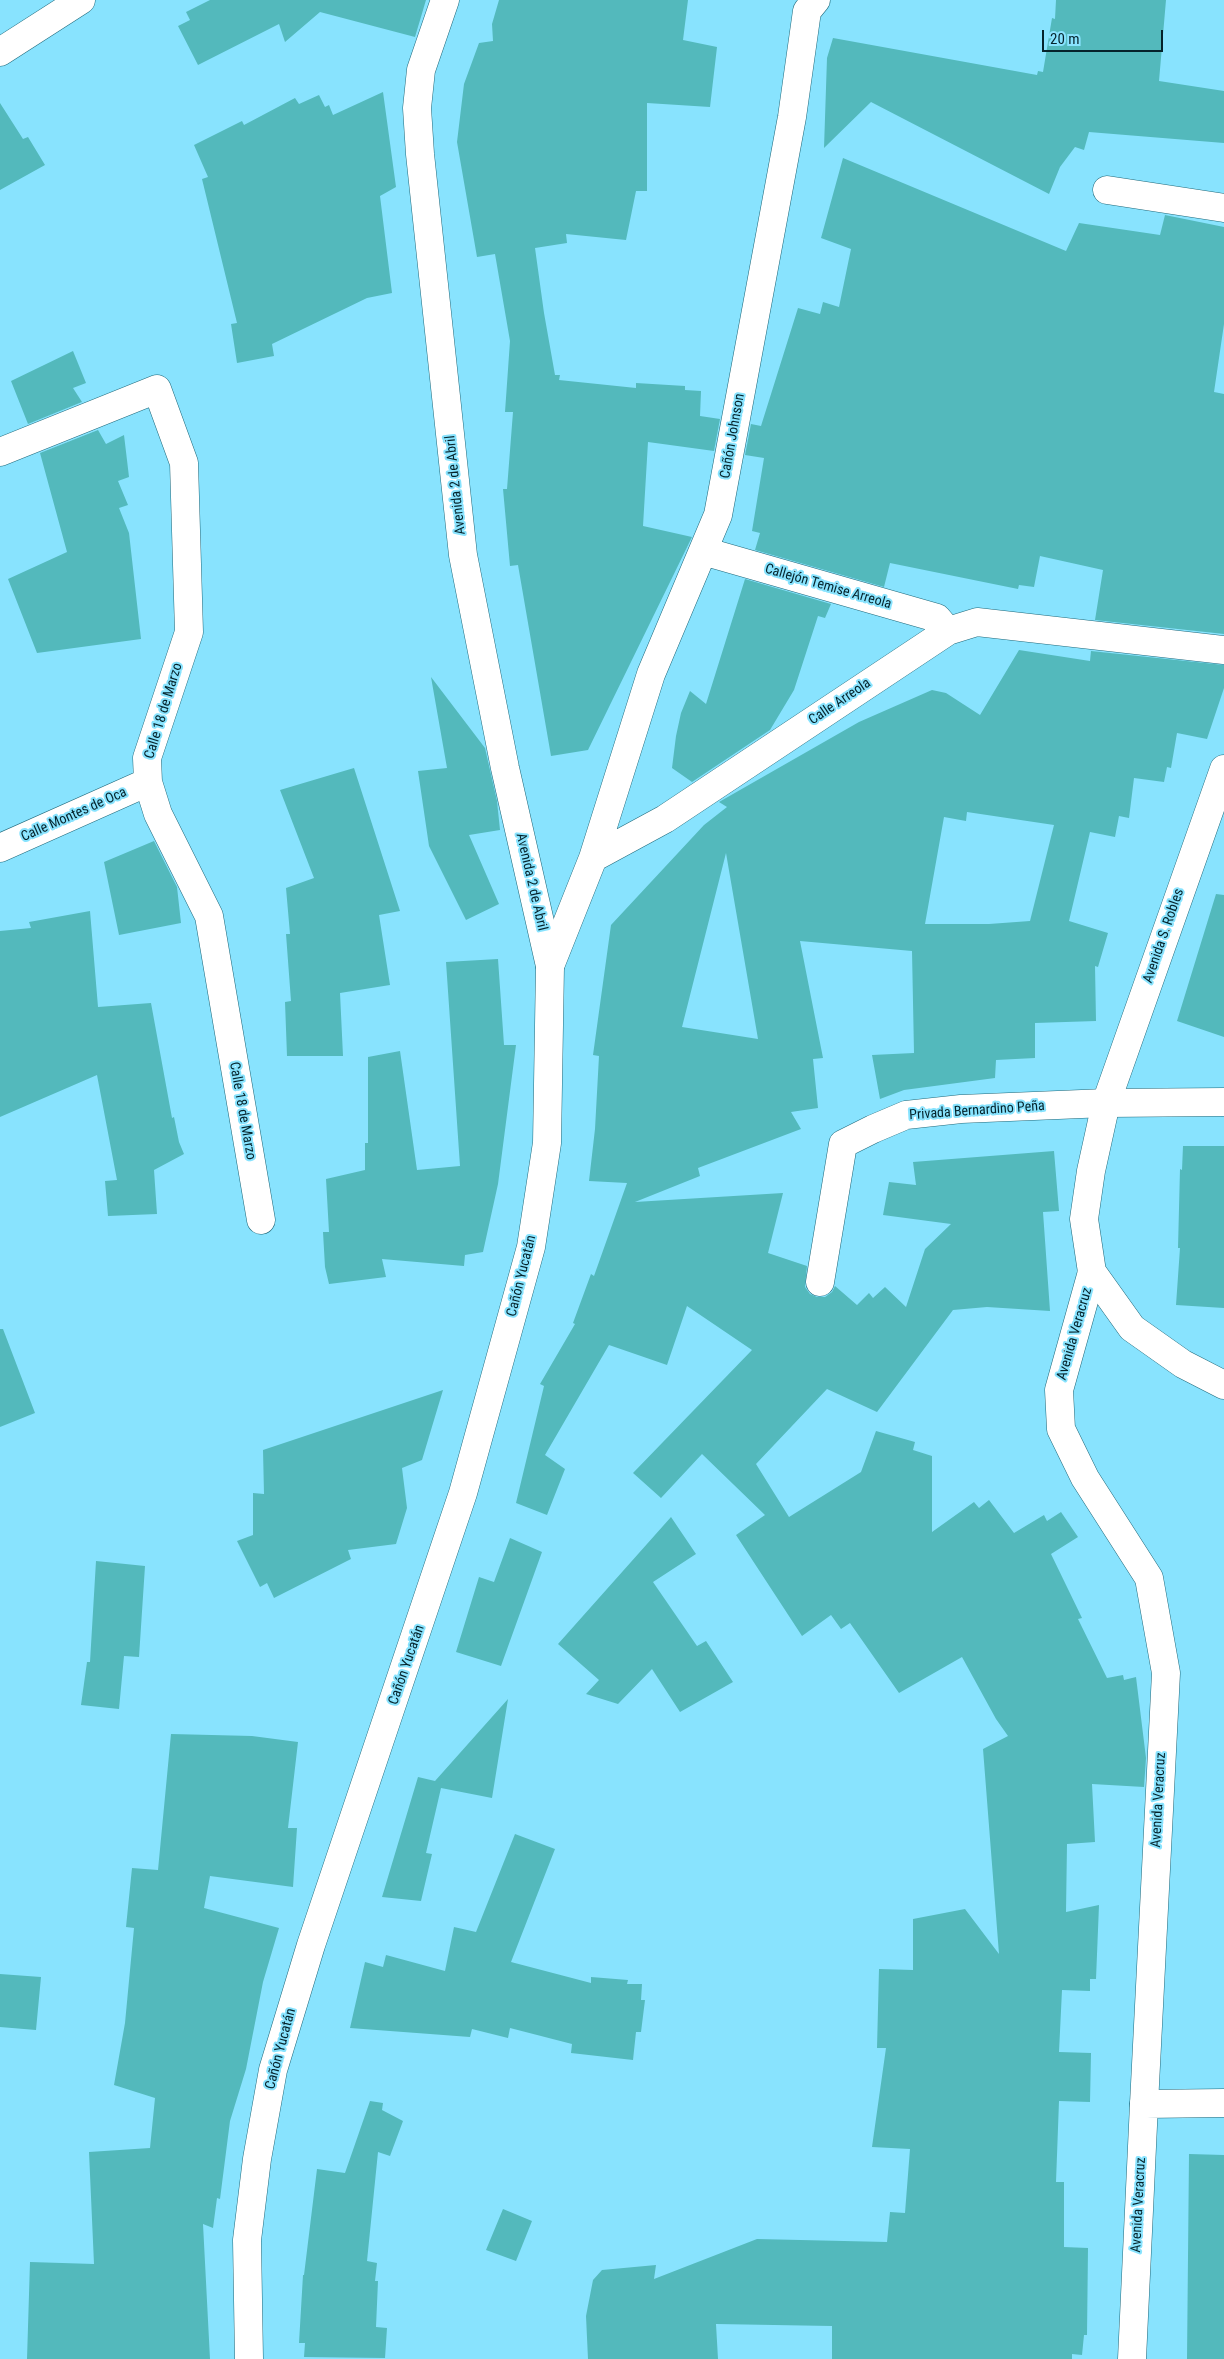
<!DOCTYPE html>
<html>
<head>
<meta charset="utf-8">
<style>
	body { margin:0 }
	#map { position:relative; width:1224px; height:2359px; overflow:hidden; background:#88e3fe; font-family:"Roboto Condensed",sans-serif }
	canvas { display:block }
	.scale { position:absolute; left:1042px; top:30px; width:121px; height:22px; box-sizing:border-box; border:2px solid #05232b; border-top:0; padding-left:6px; font-size:15px; line-height:18px; white-space:nowrap; color:#05232b; -webkit-text-stroke:4px #88e3fe; paint-order:stroke }
</style>
</head>
<body>
<div id="map">
<canvas width="1224" height="2359"></canvas>
<div class="scale">20 m</div>
</div>
<script>
const ctx = document.querySelector('canvas').getContext('2d');
ctx.lineJoin = 'round';
function fillPath(path, color) { ctx.fillStyle = color; ctx.fill(path, 'evenodd'); }
const poly = rows => new Path2D(rows.map(r => 'M' + r).join(''));
function strokePath(path, color, width, dash) { ctx.strokeStyle = color; ctx.lineWidth = width; ctx.lineCap = dash ? 'butt' : 'round'; ctx.setLineDash(dash || []); ctx.stroke(path); }
function label(font, color, halo, rows, align = 'center') {
  ctx.font = font + ' "Roboto Condensed",sans-serif'; ctx.lineWidth = 4; ctx.setLineDash([]); ctx.textBaseline = 'middle'; ctx.strokeStyle = halo; ctx.fillStyle = color; for (const [text, x, y, turn = 0] of rows) {
    ctx.save(); ctx.translate(x, y); ctx.rotate((+turn || 0) * Math.PI / 180); ctx.textAlign = isNaN(turn) ? turn : align; if (halo) ctx.strokeText(text, 0, 0); ctx.fillText(text, 0, 0); ctx.restore();
  }
}
const building = poly([
	[210,0,426,0,415,37,320,12,285,42,279,24,198,65,178,26,190,20,186,12],
	[499,0,688,0,683,40,717,47,710,107,647,103,647,191,636,191,626,240,566,234,567,243,535,248,544,313,555,375,560,375,559,380,636,388,636,383,685,386,685,390,701,391,700,416,720,419,714,451,648,442,643,526,692,537,588,750,551,756,518,565,510,566,503,489,507,489,513,412,505,412,510,341,495,254,477,257,457,142,464,84,479,43,493,41,492,24],
	[1056,0,1166,0,1159,81,1224,91,1224,143,1089,132,1084,150,1075,147,1060,167,1049,194,871,102,824,148,827,58,833,38,1037,75,1038,71,1043,72,1052,18,1055,19],
	[383,92,396,187,380,196,392,293,367,298,272,344,274,356,237,363,231,324,237,323,202,179,208,177,194,145,242,121,244,125,295,98,299,104,319,95,325,107,329,105,333,115],
	[0,103,23,139,28,137,45,165,0,190],
	[843,158,1066,251,1079,223,1160,235,1165,215,1224,227,1224,324,1214,392,1224,394,1224,634,1095,620,1103,570,1040,556,1034,587,1019,585,1018,589,890,563,884,587,755,550,760,533,752,531,764,458,745,455,751,424,761,426,798,308,820,314,823,302,839,307,851,249,821,238],
	[73,351,86,383,73,388,82,402,28,424,11,381],
	[98,430,106,444,124,435,129,477,118,481,128,505,119,508,129,533,141,639,37,653,8,579,67,552,40,453],
	[745,579,831,604,825,618,818,616,794,690,770,730,692,782,672,768,676,736,681,713,690,691,706,704],
	[1019,650,1090,661,1091,651,1224,665,1224,688,1207,739,1177,733,1171,768,1167,767,1164,782,1134,778,1129,818,1119,816,1115,837,1090,832,1069,921,1108,933,1098,967,1095,966,1096,1021,1035,1023,1035,1058,996,1060,995,1078,904,1090,880,1099,872,1055,914,1053,912,951,800,941,823,1058,813,1059,818,1108,791,1112,801,1129,698,1168,700,1176,635,1202,783,1193,768,1253,807,1266,805,1287,810,1294,817,1297,825,1297,832,1292,835,1286,857,1305,869,1293,873,1298,885,1287,906,1307,925,1249,951,1224,883,1215,889,1182,916,1185,913,1162,1054,1151,1059,1211,1043,1212,1050,1311,987,1307,953,1310,877,1412,827,1389,756,1464,789,1517,861,1472,876,1431,915,1442,913,1450,932,1456,932,1532,974,1502,979,1508,989,1500,1014,1533,1044,1515,1047,1521,1061,1512,1078,1537,1051,1554,1082,1618,1078,1619,1107,1678,1123,1675,1124,1680,1136,1677,1146,1758,1144,1787,1092,1784,1095,1842,1067,1844,1066,1912,1099,1905,1096,1979,1090,1979,1090,1991,1062,1990,1059,2052,1091,2053,1090,2102,1059,2101,1056,2182,1064,2182,1064,2247,1088,2248,1087,2335,1084,2335,1082,2355,1072,2354,1072,2359,832,2359,832,2326,716,2324,718,2359,588,2359,586,2316,593,2280,602,2270,656,2265,654,2279,757,2239,887,2242,890,2212,905,2213,910,2149,872,2147,886,2048,877,2048,879,1969,913,1970,913,1919,965,1909,999,1954,983,1749,1008,1736,996,1719,962,1657,899,1693,850,1623,841,1629,831,1615,802,1636,736,1535,765,1515,702,1454,661,1498,633,1473,752,1350,687,1306,667,1365,609,1345,545,1455,565,1469,547,1515,516,1503,544,1386,540,1384,575,1324,573,1323,591,1274,594,1276,627,1183,589,1181,595,1129,599,1056,593,1055,611,925,704,825,727,807,719,802,859,722,932,690,946,693,980,715],
	[967,812,1054,825,1030,921,989,924,925,924,944,817,966,821],
	[726,853,758,1039,682,1027],
	[431,677,485,748,497,801,500,830,469,835,499,904,466,920,429,846,418,771,447,768],
	[354,768,400,911,379,915,390,985,340,993,343,1056,287,1056,285,1002,291,1001,286,934,290,934,286,888,314,878,280,790],
	[154,841,177,887,181,923,119,935,104,862],
	[1216,894,1224,895,1224,1037,1177,1021],
	[90,911,98,1007,151,1003,172,1118,174,1117,179,1142,184,1154,154,1170,157,1214,108,1216,105,1181,117,1180,97,1075,0,1117,0,931,31,928,29,922],
	[498,959,504,1045,516,1045,498,1184,483,1252,465,1255,464,1266,382,1259,386,1277,329,1284,325,1267,323,1232,329,1232,326,1179,365,1170,365,1143,368,1143,368,1057,400,1051,417,1170,460,1166,446,962],
	[1183,1146,1224,1146,1224,1308,1176,1305,1180,1248,1178,1248,1180,1169,1182,1170],
	[0,1329,3,1329,35,1413,0,1427],
	[443,1390,422,1460,402,1468,407,1508,396,1544,348,1550,351,1559,274,1598,267,1583,260,1587,237,1541,253,1535,253,1493,264,1494,263,1450],
	[671,1517,696,1554,653,1582,697,1646,706,1641,733,1682,680,1712,652,1669,618,1704,586,1694,599,1680,558,1644],
	[510,1538,542,1552,501,1666,456,1652,479,1577,494,1582],
	[96,1561,145,1566,139,1657,124,1656,119,1709,81,1705,87,1662,90,1662],
	[508,1699,492,1798,441,1788,426,1853,432,1854,421,1901,382,1897,418,1777,435,1781],
	[171,1734,252,1736,298,1742,288,1828,297,1828,293,1887,210,1876,204,1908,279,1928,263,1982,246,2069,230,2121,220,2199,217,2198,213,2228,203,2224,210,2359,27,2359,30,2262,94,2264,89,2152,150,2148,155,2098,114,2085,125,2023,134,1928,126,1927,132,1868,158,1870],
	[515,1834,555,1849,511,1962,591,1983,591,1977,628,1980,627,1984,642,1984,641,2000,645,2000,641,2032,636,2032,633,2060,571,2053,572,2044,510,2028,508,2038,472,2029,470,2037,350,2028,365,1962,383,1967,386,1955,445,1971,454,1927,476,1932],
	[0,1974,41,1977,36,2030,0,2027],
	[370,2101,383,2103,382,2110,403,2121,390,2156,378,2152,367,2261,377,2263,375,2281,378,2281,376,2327,387,2328,385,2358,304,2357,305,2343,299,2343,303,2275,304,2275,317,2169,345,2173],
	[1189,2154,1224,2155,1224,2359,1187,2359],
	[503,2209,532,2221,516,2261,486,2250]
]);
const street = poly([
	[1107,190,1224,208],
	[0,452,157,389,184,463,189,632,147,758,148,782,158,814,209,916,261,1220],
	[703,551,937,618,948,631],
	[0,848,148,782],
	[593,858,651,674,718,515,792,117,807,11,816,0],
	[550,966,593,858,665,819,948,631,977,622,1224,650],
	[1092,1272,1059,1390,1061,1429,1085,1478,1149,1578,1166,1673,1144,2104],
	[820,1282,843,1144,873,1129,906,1115,961,1109,1106,1103,1224,1102]
]);
const secondary = poly([
	[0,52,81,0],
	[1224,769,1106,1103,1091,1171,1084,1219,1092,1272,1132,1328,1183,1364,1224,1385],
	[249,2359,247,2240,257,2159,273,2070,311,1945,463,1493,531,1247,547,1143,550,966,505,768,463,555,420,154,417,108,421,70,445,0],
	[1132,2359,1144,2104,1224,2103]
]);
const streetNames = [
	["Cañón Johnson",733,436,-80],
	["Avenida 2 de Abril",456,485,-96],
	["Callejón Temise Arreola",828,587,16],
	["Calle Arreola",840,702,-34],
	["Calle 18 de Marzo",164,711,-73],
	["Calle Montes de Oca",74,815,-24],
	["Avenida 2 de Abril",531,882,77],
	["Avenida S. Robles",1164,936,-71],
	["Calle 18 de Marzo",242,1111,80],
	["Privada Bernardino Peña",977,1111,-4],
	["Cañón Yucatán",522,1276,-76],
	["Avenida Veracruz",1075,1334,-74],
	["Cañón Yucatán",407,1665,-71],
	["Avenida Veracruz",1159,1800,-87],
	["Cañón Yucatán",281,2049,-75],
	["Avenida Veracruz",1139,2205,-87]
];
fillPath(building, '#53b9bc');
strokePath(street, '#20697b', 29);
strokePath(secondary, '#20697b', 29);
strokePath(street, '#fff', 28);
strokePath(secondary, '#fff', 28);
label('14px', '#05232b', '#88e3fe', streetNames);
</script>
</body>
</html>
